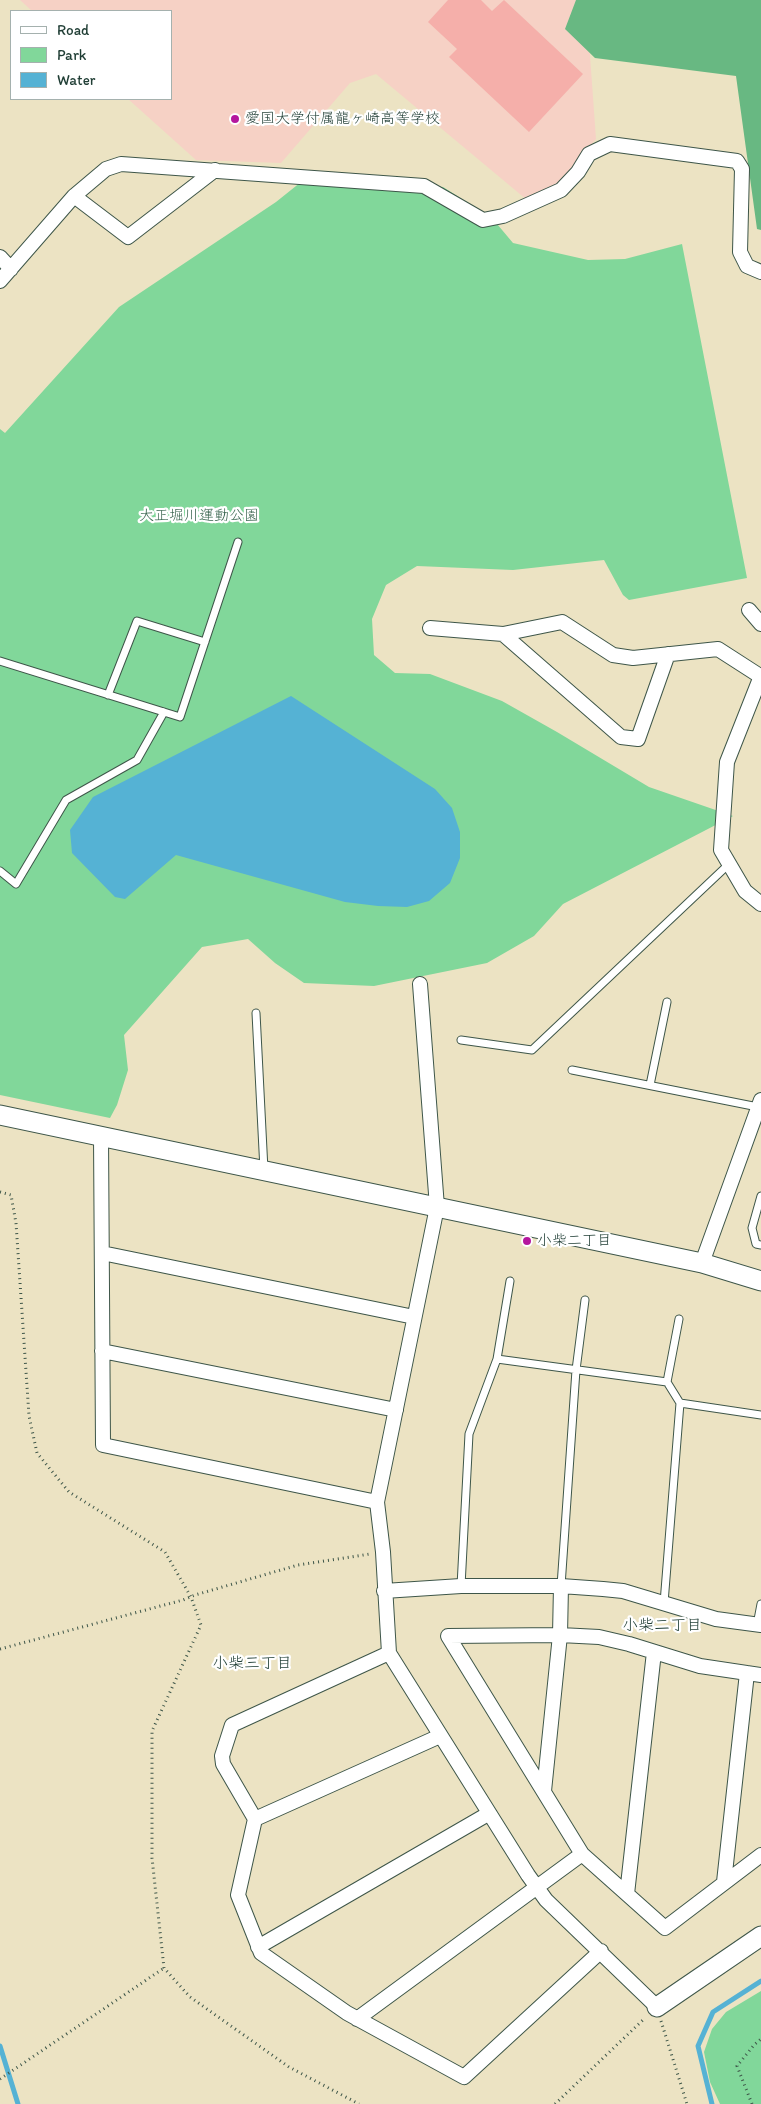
<!DOCTYPE html>
<html>
<head>
<meta charset="utf-8">
<style>
	body { margin:0 }
	#map { position:relative; width:761px; height:2104px; overflow:hidden; background:#ece3c3; font-family:Itim,sans-serif }
	canvas { display:block }
	.legend { position:absolute; left:10px; top:10px; width:162px; height:90px; box-sizing:border-box; background:#fff; border:1px solid #a5b1ae; margin:0; padding:6px 9px; list-style:none; font-size:15px; color:#1f3d34 }
	.legend li { display:flex; align-items:center; gap:10px; height:25px }
	.legend b { width:25px; border:1px solid #a5b1ae }
</style>
</head>
<body>
<div id="map">
<canvas width="761" height="2104"></canvas>
<ul class="legend">
<li><b style="height:6px;background:#fff"></b>Road</li>
<li><b style="height:14px;background:#81d79a"></b>Park</li>
<li><b style="height:14px;background:#55b2d4"></b>Water</li>
</ul>
</div>
<script>
const ctx = document.querySelector('canvas').getContext('2d');
ctx.lineJoin = 'round';
function fillPath(path, color) { ctx.fillStyle = color; ctx.fill(path, 'evenodd'); }
const poly = rows => new Path2D(rows.map(r => 'M' + r).join(''));
function strokePath(path, color, width, dash) { ctx.strokeStyle = color; ctx.lineWidth = width; ctx.lineCap = dash ? 'butt' : 'round'; ctx.setLineDash(dash || []); ctx.stroke(path); }
function label(font, color, halo, rows, align = 'center') {
  ctx.font = font + ' Itim,"Klee One",sans-serif'; ctx.lineWidth = 4.5; ctx.setLineDash([]); ctx.textBaseline = 'middle'; ctx.strokeStyle = halo; ctx.fillStyle = color; for (const [text, x, y, turn = 0] of rows) {
    ctx.save(); ctx.translate(x, y); ctx.rotate((+turn || 0) * Math.PI / 180); ctx.textAlign = isNaN(turn) ? turn : align; if (halo) ctx.strokeText(text, 0, 0); ctx.fillText(text, 0, 0); ctx.restore();
  }
}
const built = poly([
	[20,0,586,0,596,139,579,158,568,179,527,200,376,74,350,83,281,163,196,160,128,99,171,99,171,11,32,11]
]);
const green = poly([
	[311,174,443,187,492,218,513,243,588,260,625,259,682,244,747,578,629,600,623,595,604,560,513,570,417,566,386,585,372,619,374,655,395,673,430,674,502,701,557,732,649,787,733,816,563,904,534,936,487,963,374,986,304,983,275,963,248,939,202,947,124,1035,128,1070,117,1105,110,1118,0,1095,0,429,5,433,119,307,276,202],
	[761,1991,761,2104,720,2104,710,2082,704,2052,712,2029,726,2012]
]);
const forest = poly([
	[576,0,761,0,761,230,757,229,736,76,595,58,565,29]
]);
const water = poly([
	[291,696,435,789,452,808,460,832,460,858,450,883,429,901,407,907,378,906,345,902,176,855,125,899,115,897,72,853,70,830,93,797]
]);
const stream = poly([
	[0,2046,18,2104],
	[712,2104,698,2046,713,2012,761,1981]
]);
const building = poly([
	[448,0,481,0,492,11,504,0,583,74,529,132,449,57,457,49,428,22]
]);
const path = poly([
	[0,1192,11,1195,16,1223,29,1416,37,1453,69,1492,165,1552,191,1597,201,1625,152,1731,152,1858,164,1968,190,1997,289,2067,359,2104],
	[0,1649,183,1600,195,1595,298,1565,370,1554],
	[661,2021,687,2104],
	[0,2079,164,1968],
	[555,2104,645,2018],
	[752,2104,737,2066,754,2045,761,2039]
]);
const lane = poly([
	[0,661,180,717,238,542],
	[108,695,137,621,205,642],
	[0,871,16,884,66,800,137,760,164,712],
	[256,1013,264,1170],
	[461,1040,532,1050,729,864],
	[572,1070,758,1107],
	[650,1085,667,1002],
	[761,1196,752,1228,756,1244,761,1245],
	[510,1281,497,1359,667,1382,680,1403,761,1415],
	[667,1382,679,1319],
	[461,1586,469,1434,497,1359],
	[561,1586,576,1370,585,1300],
	[664,1603,680,1403],
	[757,1625,761,1604]
]);
const street = poly([
	[74,196,128,237,215,170],
	[0,257,11,269],
	[0,281,74,196,106,169,121,164,424,186,483,220,503,216,561,190,578,172,589,154,610,144,737,161,742,169,740,252,747,266,761,272],
	[749,610,761,624],
	[430,628,503,634,562,622,613,655,633,658,718,649,760,676],
	[503,634,621,737,638,739,668,654],
	[761,676,727,762,721,850,745,891,761,904],
	[420,984,437,1207,377,1502,383,1552,389,1653,528,1875,546,1900,657,2007],
	[101,1136,103,1445,377,1502],
	[102,1253,414,1317],
	[702,1263,761,1100],
	[102,1351,396,1410],
	[384,1591,461,1586,561,1586,603,1589,623,1591,716,1619,761,1625],
	[389,1653,232,1725,222,1756,223,1764,255,1819,238,1895,261,1953,347,2013,464,2077,601,1951],
	[761,1675,700,1666,629,1644,599,1637,560,1635,448,1636,582,1854,665,1928,761,1855],
	[544,1791,560,1635,561,1586],
	[255,1819,440,1736],
	[724,1882,747,1673],
	[627,1894,654,1652],
	[258,1947,488,1814],
	[357,2019,582,1854]
]);
const secondary = poly([
	[0,1115,702,1263,761,1281],
	[657,2007,761,1936]
]);
const markers = [
	[235,119,5,"#b5179e"],
	[527,1241,5,"#b5179e"]
];
const poiNames = [
	["愛国大学付属龍ヶ崎高等学校",245,119],
	["小柴二丁目",537,1241]
];
const parkNames = [
	["大正堀川運動公園",199,516]
];
const neighbourhoodNames = [
	["小柴二丁目",662,1626],
	["小柴三丁目",252,1664]
];
fillPath(built, '#f6d1c5');
fillPath(green, '#81d79a');
fillPath(forest, '#68b882');
fillPath(water, '#55b2d4');
strokePath(stream, '#55b2d4', 5);
fillPath(building, '#f5afaa');
strokePath(lane, '#3e5649', 9);
strokePath(street, '#3e5649', 16);
strokePath(secondary, '#3e5649', 21);
strokePath(path, '#3e5649', 3, [1, 4]);
strokePath(lane, '#fff', 7);
strokePath(street, '#fff', 14);
strokePath(secondary, '#fff', 19);
for (const [x, y, r, color] of markers) { const dot = new Path2D(); dot.arc(x, y, r, 0, 2 * Math.PI); ctx.fillStyle = color; ctx.fill(dot); strokePath(dot, '#fff', 2); }
label('15px', '#1f3d34', '#fff', poiNames, 'left');
label('15px', '#38644e', '#fff', parkNames);
label('16px', '#1f3d34', '#fff', neighbourhoodNames);
</script>
</body>
</html>
